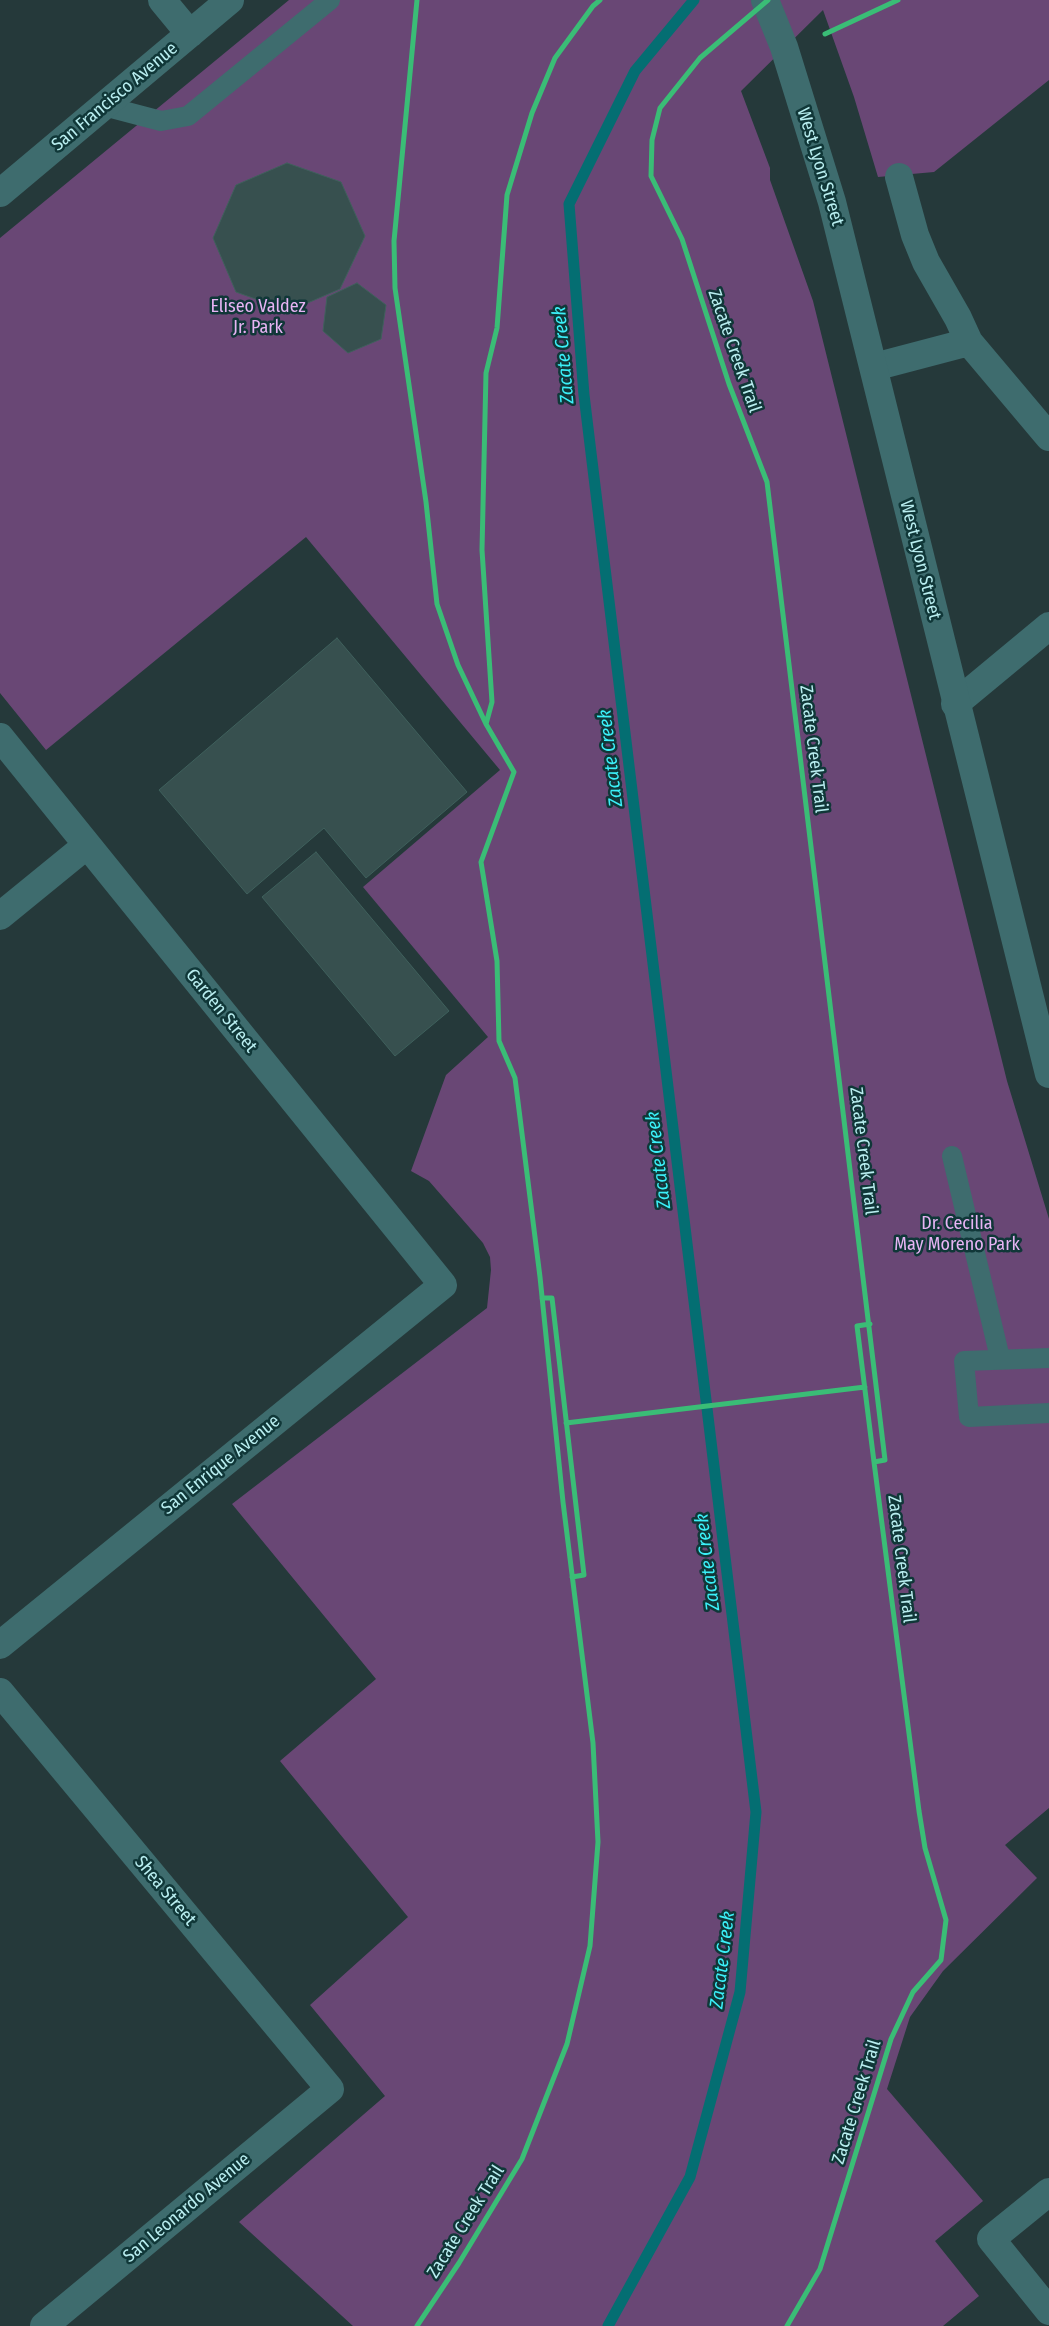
<!DOCTYPE html>
<html>
<head>
<meta charset="utf-8">
<style>
	body { margin:0 }
	canvas { display:block; background:#25393a }
</style>
</head>
<body>
<canvas width="1049" height="2326"></canvas>
<script>
const ctx = document.querySelector('canvas').getContext('2d');
ctx.lineJoin = 'round';
function fillPath(path, color) { ctx.fillStyle = color; ctx.fill(path, 'evenodd'); }
const poly = rows => new Path2D(rows.map(r => 'M' + r).join(''));
function strokePath(path, color, width, dash) { ctx.strokeStyle = color; ctx.lineWidth = width; ctx.lineCap = dash ? 'butt' : 'round'; ctx.setLineDash(dash || []); ctx.stroke(path); }
function label(font, color, halo, rows, align = 'center') {
  ctx.font = font + ' "Fira Sans Condensed",sans-serif'; ctx.lineWidth = 5; ctx.setLineDash([]); ctx.textBaseline = 'middle'; ctx.strokeStyle = halo; ctx.fillStyle = color; for (const [text, x, y, turn = 0] of rows) {
    ctx.save(); ctx.translate(x, y); ctx.rotate((+turn || 0) * Math.PI / 180); ctx.textAlign = isNaN(turn) ? turn : align; if (halo) ctx.strokeText(text, 0, 0); ctx.fillText(text, 0, 0); ctx.restore();
  }
}
const green = poly([
	[289,0,1049,0,1049,80,934,172,878,177,854,97,823,10,741,91,770,168,770,180,813,301,1007,1081,1049,1219,1049,1808,1005,1845,1037,1878,943,1971,910,2017,887,2089,983,2201,935,2241,979,2296,943,2326,353,2326,239,2222,385,2096,310,2005,408,1917,280,1761,376,1679,232,1504,487,1308,491,1270,490,1257,483,1243,429,1181,411,1171,446,1075,488,1037,363,887,500,770,306,537,46,750,0,693,0,238]
]);
const stream = poly([
	[608,2326,690,2177,740,1992,756,1812,584,395,569,204,635,71,694,0]
]);
const building = poly([
	[287,163,341,182,365,236,340,289,289,311,236,292,213,238,236,185,287,163],
	[357,283,386,305,381,339,348,353,323,331,327,297,357,283],
	[337,638,467,792,366,878,324,828,247,894,159,790,337,638],
	[316,852,449,1011,395,1056,262,897,316,852]
]);
const service = poly([
	[104,106,161,121,188,116,330,0],
	[952,1156,1000,1358],
	[1049,1358,964,1361,969,1417,1049,1413]
]);
const minor = poly([
	[162,0,190,34],
	[899,177,915,235,926,262,958,318,969,342],
	[0,193,230,0],
	[874,367,969,342,1049,437],
	[955,704,1049,626],
	[0,737,443,1285,0,1645],
	[0,916,87,845],
	[0,1692,330,2089,44,2326],
	[1049,2192,991,2239,1049,2311]
]);
const secondary = poly([
	[765,0,784,47,832,202,1049,1074]
]);
const cycleway = poly([
	[417,0,394,241,395,288,426,502,437,604,458,665,486,724],
	[768,0,700,58,660,108,652,140,651,176,682,239,729,384,767,482,885,1460,874,1462,919,1811,925,1848,946,1920,941,1960,913,1992,891,2039,820,2269,787,2326],
	[825,34,898,0],
	[542,1298,552,1298,584,1575,572,1577],
	[870,1324,857,1326,874,1462],
	[566,1423,865,1387],
	[417,2326,459,2263,522,2159,567,2044,590,1946,598,1842,593,1743,563,1502,540,1277,515,1078,499,1041,497,961,481,862,514,772,486,724,492,702,482,550,486,373,497,328,507,195,532,113,555,58,593,6,600,0]
]);
const streetNames = [
	["San Francisco Avenue",115,97,-40],
	["West Lyon Street",820,167,73],
	["Zacate Creek Trail",734,351,71],
	["West Lyon Street",920,560,76],
	["Zacate Creek Trail",813,749,83],
	["Garden Street",221,1011,51],
	["Zacate Creek Trail",863,1151,83],
	["San Enrique Avenue",221,1465,-39],
	["Zacate Creek Trail",901,1559,83],
	["Shea Street",165,1891,50],
	["Zacate Creek Trail",857,2102,-73],
	["San Leonardo Avenue",187,2208,-40],
	["Zacate Creek Trail",466,2222,-58]
];
const parkNames = [
	["Eliseo Valdez",258,307],
	["Jr. Park",258,328],
	["Dr. Cecilia",957,1224],
	["May Moreno Park",957,1245]
];
const waterNames = [
	["Zacate Creek",564,355,-95],
	["Zacate Creek",611,758,-97],
	["Zacate Creek",659,1160,-97],
	["Zacate Creek",708,1562,-97],
	["Zacate Creek",723,1960,-83]
];
fillPath(green, '#694775');
strokePath(stream, '#046e72', 11);
fillPath(building, '#37504f');
strokePath(building, '#3f605c', 1);
strokePath(service, '#3e6c6e', 20);
strokePath(minor, '#3e6c6e', 28);
strokePath(secondary, '#3e6c6e', 28);
strokePath(cycleway, '#3abd76', 5);
label('18px', '#b9eef0', '#103738', streetNames);
label('18px', '#e7b4f4', '#103738', parkNames);
label('italic 19px', '#3bf0f8', '#103738', waterNames);
</script>
</body>
</html>
